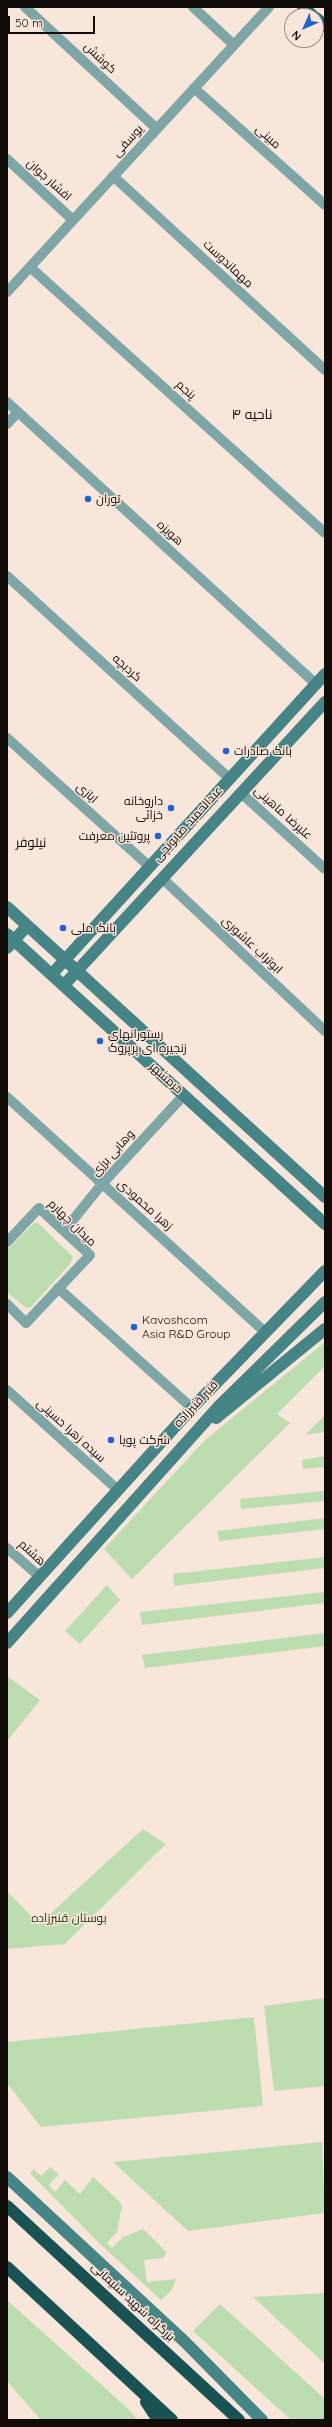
<!DOCTYPE html>
<html>
<head>
<meta charset="utf-8">
<style>
	body { margin:0 }
	#map { position:relative; width:332px; height:2427px; overflow:hidden; background:#f9e6db; font-family:Quicksand,sans-serif }
	canvas { display:block }
	.frame { position:absolute; inset:0; border:8px solid #110c08; pointer-events:none }
	.north { position:absolute; left:284px; top:8px; width:40px; height:40px; box-sizing:border-box; background:#f9e6db; border:1px solid #9c8f87; border-radius:50%; rotate:225deg; font-size:11px; font-weight:700; line-height:16px; text-align:center; color:#110c08 }
	.north::after { content:''; display:block; margin:auto; width:14px; height:18px; background:#1f65d1; clip-path:polygon(50% 0,100% 100%,50% 72%,0 100%) }
	.scale { position:absolute; left:8px; top:16px; width:87px; height:18px; box-sizing:border-box; border:2px solid #110c08; border-top:0; padding-left:5px; font-size:12px; line-height:14px; white-space:nowrap; color:#110c08; -webkit-text-stroke:3px #f9e6db; paint-order:stroke }
</style>
</head>
<body>
<div id="map">
<canvas width="332" height="2427"></canvas>
<div class="frame"></div>
<div class="north">N</div>
<div class="scale">50 m</div>
</div>
<script>
const ctx = document.querySelector('canvas').getContext('2d');
ctx.lineJoin = 'round';
function fillPath(path, color) { ctx.fillStyle = color; ctx.fill(path, 'evenodd'); }
const poly = rows => new Path2D(rows.map(r => 'M' + r).join(''));
function strokePath(path, color, width, dash) { ctx.strokeStyle = color; ctx.lineWidth = width; ctx.lineCap = dash ? 'butt' : 'round'; ctx.setLineDash(dash || []); ctx.stroke(path); }
function label(font, color, halo, rows, align = 'center') {
  ctx.font = font + ' Quicksand,Cairo,sans-serif'; ctx.lineWidth = 3; ctx.setLineDash([]); ctx.textBaseline = 'middle'; ctx.strokeStyle = halo; ctx.fillStyle = color; for (const [text, x, y, turn = 0] of rows) {
    ctx.save(); ctx.translate(x, y); ctx.rotate((+turn || 0) * Math.PI / 180); ctx.textAlign = isNaN(turn) ? turn : align; if (halo) ctx.strokeText(text, 0, 0); ctx.fillText(text, 0, 0); ctx.restore();
  }
}
const green = poly([
	[34,1223,38,1223,73,1257,70,1264,31,1307,26,1308,7,1292,7,1250],
	[325,1342,325,1366,277,1414,290,1423,132,1579,104,1549,205,1440],
	[325,1415,325,1432,305,1435],
	[325,1456,325,1467,303,1469,302,1460],
	[325,1491,325,1501,241,1509,240,1499],
	[325,1518,325,1529,219,1541,217,1531],
	[325,1557,325,1568,174,1586,173,1574],
	[107,1585,120,1600,80,1644,65,1631],
	[325,1592,325,1603,142,1625,140,1612],
	[325,1633,325,1646,145,1668,142,1655],
	[7,1676,40,1700,7,1741],
	[143,1829,166,1844,65,1944,7,1949,7,1891,39,1924],
	[325,1998,325,2086,274,2091,264,2006],
	[254,2017,263,2106,41,2127,7,2083,7,2042],
	[322,2142,325,2213,188,2231,113,2162],
	[50,2167,59,2174,49,2185,55,2192,65,2180,80,2194,93,2177,119,2201,122,2206,117,2232,107,2243,112,2248,123,2237,143,2229,167,2253,163,2258,144,2260,147,2282,176,2279,172,2290,161,2300,99,2243,30,2173,34,2169,41,2176],
	[325,2293,325,2364,253,2297],
	[7,2300,125,2406,138,2420,41,2420,7,2381],
	[220,2304,325,2399,325,2420,291,2420,193,2331]
]);
const street = poly([
	[25,7,157,129],
	[193,7,234,45],
	[194,88,325,205],
	[7,159,73,220],
	[113,176,325,370],
	[30,267,325,533],
	[7,292,269,7],
	[7,402,316,684],
	[7,424,18,412],
	[7,576,230,779],
	[7,738,150,867],
	[241,793,325,869],
	[162,878,325,1031],
	[7,1097,265,1332],
	[64,1231,102,1184,184,1095],
	[7,1242,39,1208,90,1255,26,1323,7,1304],
	[58,1288,192,1408],
	[7,1390,118,1490],
	[7,1548,40,1577]
]);
const secondary = poly([
	[7,907,325,1197],
	[7,934,325,1224],
	[7,948,27,926],
	[52,974,325,674],
	[64,985,325,702],
	[216,1418,325,1329],
	[7,1613,192,1408,325,1271],
	[7,1643,219,1406,325,1302],
	[7,2177,185,2342,262,2420]
]);
const primary = poly([
	[303,7,313,16],
	[316,18,325,26]
]);
const highway = poly([
	[7,2206,239,2420],
	[7,2267,172,2420],
	[146,2402,158,2420]
]);
const markers = [
	[88,499,4,"#1f65d1"],
	[226,751,4,"#1f65d1"],
	[171,808,4,"#1f65d1"],
	[158,836,4,"#1f65d1"],
	[63,928,4,"#1f65d1"],
	[100,1041,4,"#1f65d1"],
	[134,1327,4,"#1f65d1"],
	[111,1440,4,"#1f65d1"]
];
const streetNames = [
	["کوشش",100,58,43],
	["مبینی",268,137,42],
	["یوسفی",128,141,-47],
	["افشار جوان",49,180,42],
	["مهماندوست",228,264,43],
	["پنجم",186,390,42],
	["هویزه",170,533,42],
	["کردبچه",127,668,42],
	["ایازی",87,793,42],
	["علیرضا ماهینی",283,813,42],
	["عبدالحمید صابونچی",188,824,-48],
	["ابوتراب عاشوری",252,945,43],
	["خرمشهر",166,1078,42],
	["وهابی برزی",113,1153,-48],
	["زهرا محمودی",145,1205,42],
	["میدان چهارم",72,1223,44],
	["قنبر قنبرزاده",196,1404,-47],
	["سیده زهرا حسینی",71,1431,42],
	["هشتم",32,1553,43],
	["بزرگراه شهید سلیمانی",133,2302,43]
];
const poiNames = [
	["توران",96,499],
	["بانک صادرات",234,751],
	["داروخانه",163,801,"right"],
	["خزائی",163,815,"right"],
	["پروتئین معرفت",150,836,"right"],
	["بانک ملی",71,928],
	["رستورانهای",108,1034],
	["زنجیره ای پرپروک",108,1048],
	["Kavoshcom",142,1320],
	["Asia R&D Group",142,1334],
	["شرکت پویا",119,1440]
];
const parkNames = [
	["بوستان قنبرزاده",69,1918]
];
const neighbourhoodNames = [
	["نیلوفر",31,843]
];
const quarterNames = [
	["ناحیه ۴",252,415]
];
fillPath(green, '#bcddaf');
strokePath(street, '#7ea6a6', 10);
strokePath(secondary, '#458585', 12);
strokePath(primary, '#016c6e', 12);
strokePath(highway, '#195253', 12);
for (const [x, y, r, color] of markers) { const dot = new Path2D(); dot.arc(x, y, r, 0, 2 * Math.PI); ctx.fillStyle = color; ctx.fill(dot); strokePath(dot, '#f9e6db', 1.5); }
label('12px', '#110c08', '#f9e6db', streetNames);
label('12px', '#110c08', '#f9e6db', poiNames, 'left');
label('12px', '#1b360b', '#f9e6db', parkNames);
label('13px', '#110c08', '#f9e6db', neighbourhoodNames);
label('14px', '#110c08', '#f9e6db', quarterNames);
</script>
</body>
</html>
